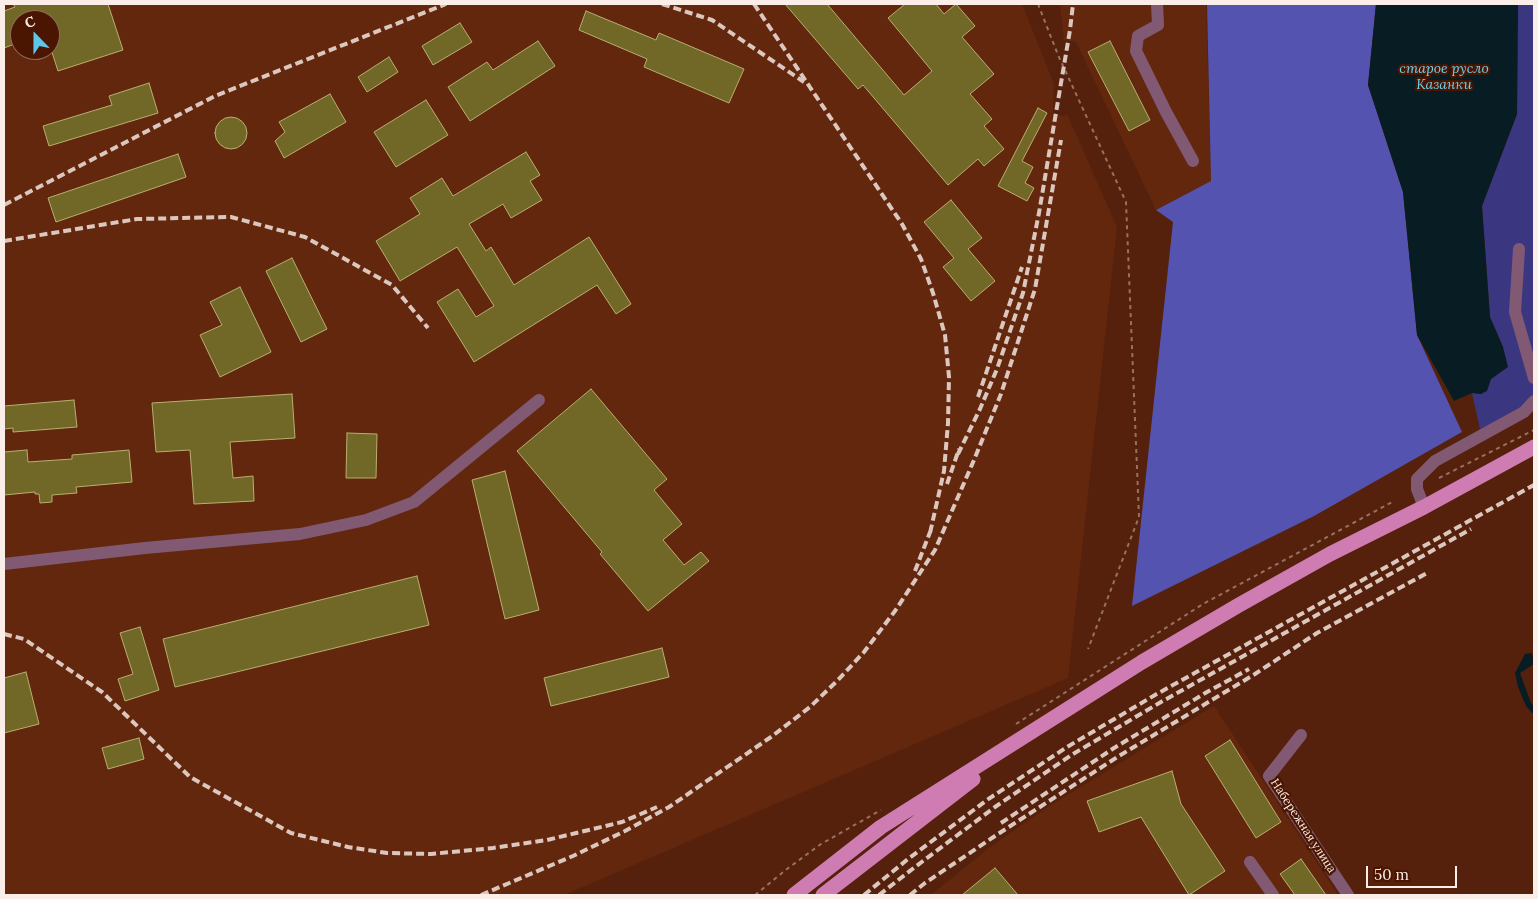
<!DOCTYPE html>
<html>
<head>
<meta charset="utf-8">
<style>
	body { margin:0 }
	#map { position:relative; width:1538px; height:899px; overflow:hidden; background:#56210c; font-family:Lora,serif }
	canvas { display:block }
	.frame { position:absolute; inset:0; border:5px solid #fbede8; pointer-events:none }
	.north { position:absolute; left:10px; top:10px; width:50px; height:50px; box-sizing:border-box; background:#4a1601; border:1px solid #916c5d; border-radius:50%; rotate:338deg; font-size:14px; font-weight:700; line-height:20px; text-align:center; color:#fbede8 }
	.north::after { content:''; display:block; margin:auto; width:18px; height:22px; background:#5cc7e8; clip-path:polygon(50% 0,100% 100%,50% 72%,0 100%) }
	.scale { position:absolute; left:1366px; top:866px; width:91px; height:22px; box-sizing:border-box; border:2px solid #fbede8; border-top:0; padding-left:6px; font-size:15px; line-height:18px; white-space:nowrap; color:#fbede8; -webkit-text-stroke:4px #4a1601; paint-order:stroke }
</style>
</head>
<body>
<div id="map">
<canvas width="1538" height="899"></canvas>
<div class="frame"></div>
<div class="north">С</div>
<div class="scale">50 m</div>
</div>
<script>
const ctx = document.querySelector('canvas').getContext('2d');
ctx.lineJoin = 'round';
function fillPath(path, color) { ctx.fillStyle = color; ctx.fill(path, 'evenodd'); }
const poly = rows => new Path2D(rows.map(r => 'M' + r).join(''));
function strokePath(path, color, width, dash) { ctx.strokeStyle = color; ctx.lineWidth = width; ctx.lineCap = dash ? 'butt' : 'round'; ctx.setLineDash(dash || []); ctx.stroke(path); }
function label(font, color, halo, rows, align = 'center') {
  ctx.font = font + ' Lora,serif'; ctx.lineWidth = 4.5; ctx.setLineDash([]); ctx.textBaseline = 'middle'; ctx.strokeStyle = halo; ctx.fillStyle = color; for (const [text, x, y, turn = 0] of rows) {
    ctx.save(); ctx.translate(x, y); ctx.rotate((+turn || 0) * Math.PI / 180); ctx.textAlign = isNaN(turn) ? turn : align; if (halo) ctx.strokeText(text, 0, 0); ctx.fillText(text, 0, 0); ctx.restore();
  }
}
const built = poly([
	[4,4,1022,4,1054,84,1053,113,1064,116,1067,114,1117,227,1068,678,564,895,4,895],
	[20,20,50,20,50,50,20,50],
	[1060,4,1206,4,1211,181,1156,210,1076,42,1064,40],
	[1214,706,1338,895,931,895,989,848,1051,805]
]);
const green = poly([
	[1518,4,1534,4,1534,406,1480,429,1472,393,1481,394,1491,379,1503,347,1490,317,1482,206,1517,114]
]);
const forest = poly([
	[1207,4,1376,4,1368,85,1403,192,1417,335,1462,432,1314,516,1132,606,1173,222,1156,210,1211,181]
]);
const water = poly([
	[1376,4,1518,4,1517,114,1482,206,1490,317,1503,347,1508,367,1491,379,1487,391,1481,394,1472,393,1454,401,1417,335,1403,192,1368,85],
	[1532,653,1534,664,1520,673,1531,703,1534,706,1534,715,1526,706,1518,687,1515,673,1525,654]
]);
const building = poly([
	[13,4,108,4,123,50,58,71,50,46,50,20,20,20,20,42,4,48,4,11,15,7,13,4],
	[785,4,827,4,904,95,932,71,888,18,905,4,936,4,944,14,956,4,975,26,962,37,994,74,970,94,992,119,984,126,1004,149,984,166,978,159,948,185,863,85,858,89,785,4],
	[586,11,656,40,659,33,744,69,729,103,644,67,647,59,579,30,586,11],
	[460,23,472,42,433,65,422,46,460,23],
	[538,41,555,66,470,121,448,87,487,62,493,70,538,41],
	[1110,41,1150,120,1129,131,1088,52,1110,41],
	[389,57,398,72,367,92,358,77,389,57],
	[149,83,158,113,49,146,43,126,112,105,109,96,149,83],
	[330,94,346,122,284,158,275,141,285,132,279,122,330,94],
	[426,100,448,135,396,167,374,132,426,100],
	[1038,108,1047,113,1022,161,1033,167,1025,183,1034,188,1027,201,998,186,1038,108],
	'215 133a16 16 0 1 1 32 0a16 16 0 1 1-32 0Z',
	[526,152,540,175,530,181,542,200,511,218,503,204,469,224,486,251,491,247,514,285,589,237,631,304,616,314,597,285,474,362,437,302,458,289,476,317,494,306,457,247,400,281,376,241,420,214,410,198,442,178,453,196,526,152],
	[178,154,186,177,56,222,48,198,178,154],
	[951,200,982,238,968,249,995,281,971,301,943,267,954,258,924,222,951,200],
	[292,258,327,329,301,342,266,271,292,258],
	[240,287,271,352,220,377,200,335,222,325,210,302,240,287],
	[591,389,667,479,654,490,682,524,663,540,684,565,701,552,709,561,648,611,600,554,602,552,517,451,591,389],
	[292,394,295,438,230,442,233,478,253,476,254,501,194,504,190,450,156,452,152,403,292,394],
	[74,400,77,427,13,432,13,428,4,429,4,406,74,400],
	[347,433,377,434,376,478,346,478,347,433],
	[27,450,28,462,72,459,72,455,129,450,132,482,76,487,77,493,52,495,52,502,40,503,39,494,35,494,35,492,4,495,4,452,27,450],
	[505,471,539,610,505,619,472,480,505,471],
	[417,576,429,625,175,687,163,639,417,576],
	[140,627,159,690,125,701,118,679,133,674,120,633,140,627],
	[662,648,669,677,551,706,544,678,662,648],
	[26,672,39,724,4,733,4,678,26,672],
	[139,738,144,759,108,769,102,748,139,738],
	[1230,740,1281,822,1256,838,1205,756,1230,740],
	[1172,771,1181,804,1225,871,1189,895,1141,817,1099,832,1087,801,1172,771],
	[1301,859,1326,895,1295,895,1280,874,1301,859],
	[995,868,1018,895,962,895,995,868]
]);
const path = poly([
	[1038,4,1058,55,1126,202,1139,517,1088,649],
	[1439,478,1534,430],
	[1016,724,1203,604,1394,501],
	[755,895,787,869,821,844,881,810]
]);
const minor = poly([
	[1157,4,1158,25,1138,36,1136,51,1166,112,1193,161],
	[1519,249,1515,312,1534,378],
	[1424,507,1417,489,1417,479,1435,461,1524,412,1534,401],
	[4,564,145,548,300,534,366,520,414,502,539,400],
	[1301,735,1269,776,1348,895],
	[1250,862,1273,895]
]);
const major = poly([
	[794,895,881,827,1142,662,1239,605,1330,554,1424,507,1534,447],
	[823,895,973,779]
]);
const rail = poly([
	[662,4,712,20,804,82],
	[754,4,902,224,921,259,933,293,945,335,949,377,948,423,944,471,930,533],
	[4,205,215,96,446,4],
	[4,241,137,219,231,217,305,237,392,285,428,328],
	[978,397,1022,267],
	[958,454,980,409,997,369,1023,293,1039,213,1070,30,1073,4],
	[947,484,959,449],
	[915,571,932,527],
	[4,634,24,639,102,692,190,777,291,833,348,847,387,853,431,854,493,848,547,840,622,822,657,807],
	[1001,823,1114,748,1207,692,1249,669],
	[481,895,573,856,625,831,669,807,771,737,810,707,838,680,864,652,895,611,935,550,974,460,1001,394,1035,289,1061,140],
	[864,895,908,859,987,800,1067,747,1155,695,1534,485],
	[879,895,915,867,995,807,1073,754,1161,702,1471,529],
	[910,895,925,883,998,834,1119,756,1255,674,1317,633,1429,572]
]);
const streetNames = [
	["Набережная улица",1303,826,57]
];
const waterNames = [
	["старое русло",1444,69],
	["Казанки",1444,85]
];
fillPath(built, '#63270e');
fillPath(green, '#3a3780');
fillPath(forest, '#5553b0');
fillPath(water, '#081c23');
fillPath(building, '#716726');
strokePath(building, '#b9af6f', 1);
strokePath(path, '#977263', 2, [4, 4]);
strokePath(minor, '#825973', 12);
strokePath(major, '#ce7cb2', 15);
strokePath(rail, '#dcc7bf', 4, [8, 4]);
label('12px', '#fbede8', '#4a1601', streetNames);
label('italic 14px', '#6cd1f1', '#4a1601', waterNames);
</script>
</body>
</html>
